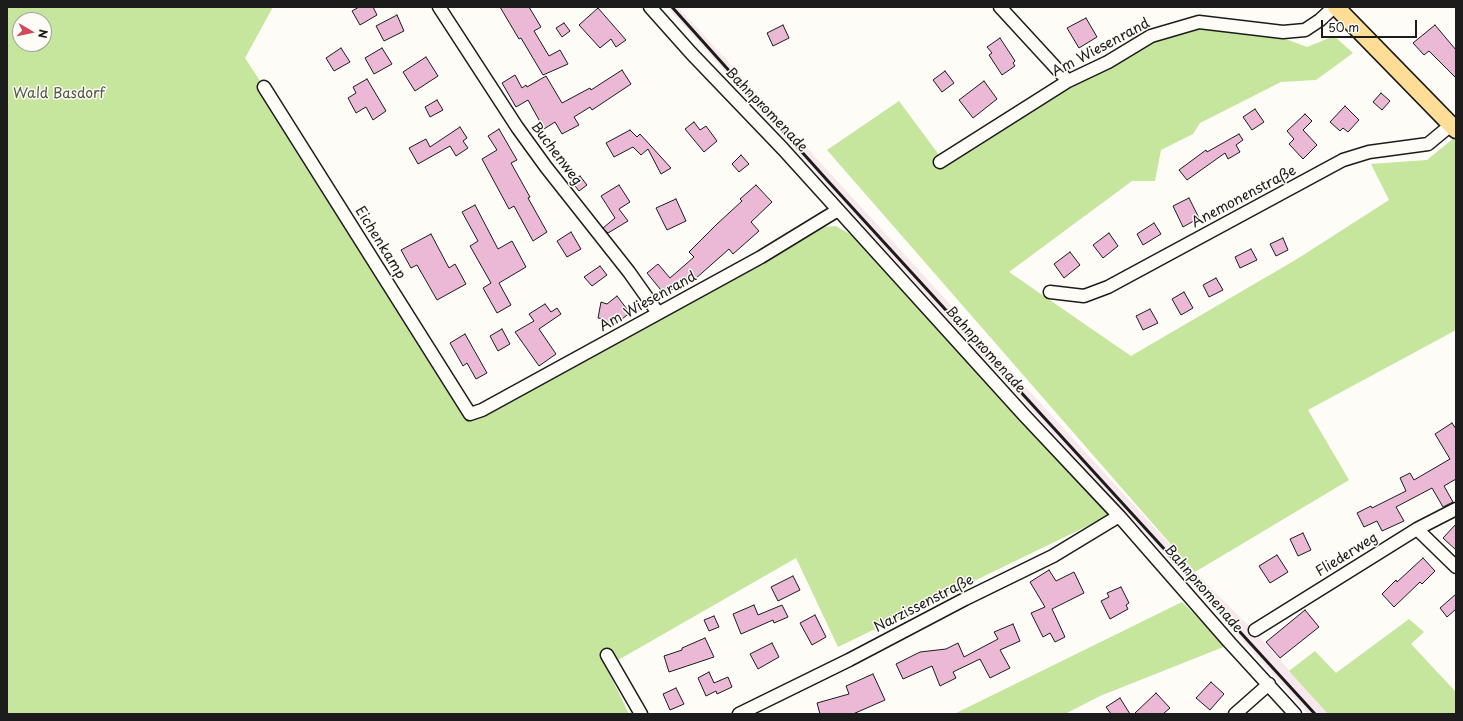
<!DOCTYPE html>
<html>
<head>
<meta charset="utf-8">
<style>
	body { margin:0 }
	#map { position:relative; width:1463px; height:721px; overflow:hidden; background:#fdfcf7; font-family:"Playpen Sans",sans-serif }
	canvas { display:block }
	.frame { position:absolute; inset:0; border:8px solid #1c1c1c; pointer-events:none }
	.north { position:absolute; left:12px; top:12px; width:40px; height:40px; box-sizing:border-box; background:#fdfcf7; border:1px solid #a3a29f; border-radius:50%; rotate:99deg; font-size:11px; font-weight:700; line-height:16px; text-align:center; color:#1c1c1c }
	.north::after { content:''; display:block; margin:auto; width:14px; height:18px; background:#d1495b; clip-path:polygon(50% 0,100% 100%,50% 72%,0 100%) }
	.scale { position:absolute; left:1321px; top:20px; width:96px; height:18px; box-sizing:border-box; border:2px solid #1c1c1c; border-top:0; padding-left:5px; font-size:12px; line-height:14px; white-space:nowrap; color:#1c1c1c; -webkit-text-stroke:3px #fdfcf7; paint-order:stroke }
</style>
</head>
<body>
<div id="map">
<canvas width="1463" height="721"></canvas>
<div class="frame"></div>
<div class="north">N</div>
<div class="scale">50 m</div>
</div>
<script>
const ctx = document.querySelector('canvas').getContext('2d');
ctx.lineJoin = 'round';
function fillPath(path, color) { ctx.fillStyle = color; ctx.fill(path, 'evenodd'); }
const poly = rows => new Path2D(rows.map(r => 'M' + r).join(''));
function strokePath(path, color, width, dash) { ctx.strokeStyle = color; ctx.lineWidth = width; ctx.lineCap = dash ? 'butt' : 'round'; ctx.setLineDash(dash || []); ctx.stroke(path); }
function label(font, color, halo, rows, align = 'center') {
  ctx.font = font + ' "Playpen Sans",sans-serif'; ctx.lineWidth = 3; ctx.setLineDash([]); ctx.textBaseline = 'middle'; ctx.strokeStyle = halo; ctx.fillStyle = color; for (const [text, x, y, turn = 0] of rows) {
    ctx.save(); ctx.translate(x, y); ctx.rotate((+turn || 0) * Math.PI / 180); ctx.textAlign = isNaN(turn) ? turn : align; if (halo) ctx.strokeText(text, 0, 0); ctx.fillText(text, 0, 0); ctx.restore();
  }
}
const built = poly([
	[667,7,678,7,1195,572,1257,634,1328,714,1308,714,1187,579,933,303]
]);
const green = poly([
	[7,7,273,7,245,58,264,87,473,420,824,227,836,226,853,236,1110,515,838,647,796,558,606,667,629,714,7,714],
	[20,20,44,20,44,44,20,44],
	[1200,28,1236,33,1283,38,1307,47,1334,36,1353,53,1316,80,1281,82,1200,123,1193,134,1161,150,1155,181,1132,181,1009,272,1131,356,1297,259,1389,200,1371,164,1427,160,1454,138,1456,140,1456,330,1308,410,1349,480,1195,572,827,150,899,101,945,163,1071,87,1111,67,1154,40],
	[1182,602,1226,646,1100,696,1065,714,954,714],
	[1409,619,1424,632,1411,644,1456,692,1456,714,1328,714,1289,671,1315,651,1336,673]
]);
const building = poly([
	[359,7,373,7,377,15,360,25,352,11,359,7],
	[500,7,529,7,541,27,534,31,549,56,560,50,568,64,543,75,521,38,519,39,500,7],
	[598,8,626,40,616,47,611,39,600,48,579,25,598,8],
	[397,15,404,31,384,41,376,26,397,15],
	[1086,18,1097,37,1079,48,1067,28,1086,18],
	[564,23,570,31,562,37,556,28,564,23],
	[783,25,789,38,773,46,767,33,783,25],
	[1435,25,1456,50,1456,78,1429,51,1424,55,1413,43,1435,25],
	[1000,38,1015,61,1013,63,1015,66,1002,75,989,55,992,53,987,47,1000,38],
	[341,48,350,62,334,71,326,58,341,48],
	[382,48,392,64,374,74,365,58,382,48],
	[426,57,438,76,415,91,403,72,426,57],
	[622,70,631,84,592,110,590,107,574,117,579,125,562,134,555,122,544,129,528,100,516,107,502,83,515,75,522,88,526,85,527,87,546,76,562,103,590,88,591,90,622,70],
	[945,71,954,83,942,92,933,80,945,71],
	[367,79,386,111,373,120,366,107,356,113,348,98,356,93,353,87,367,79],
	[984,81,997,99,973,118,959,100,984,81],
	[1381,93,1390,101,1382,110,1373,102,1381,93],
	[437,100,443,110,430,117,425,107,437,100],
	[1345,106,1359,120,1348,132,1343,128,1340,131,1330,122,1345,106],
	[1255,109,1264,122,1252,130,1243,117,1255,109],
	[1305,114,1312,121,1303,130,1317,145,1303,159,1289,144,1294,139,1287,131,1305,114],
	[694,122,700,130,706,126,717,141,704,152,685,129,694,122],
	[460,127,467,138,463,141,468,148,456,156,450,146,418,164,409,148,426,139,430,147,460,127],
	[499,129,517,160,511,163,530,197,528,198,547,232,533,241,514,206,509,209,482,159,497,150,488,136,499,129],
	[630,130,637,137,640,134,671,168,661,174,648,149,641,155,633,147,614,157,606,143,630,130],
	[1239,134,1243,140,1236,145,1240,152,1228,159,1225,153,1187,180,1179,170,1206,150,1207,152,1239,134],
	[741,155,749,164,739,172,732,164,741,155],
	[580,176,587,185,579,191,572,182,580,176],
	[619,185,630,202,619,209,628,221,608,233,603,228,615,218,601,196,619,185],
	[756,185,772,202,751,222,759,231,733,254,729,249,694,280,690,275,665,295,647,273,658,264,670,278,694,257,689,252,717,224,742,201,740,199,756,185],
	[1189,198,1199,218,1183,227,1173,206,1189,198],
	[676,199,686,221,667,230,656,208,676,199],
	[475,205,498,249,512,241,526,267,499,283,511,305,497,313,483,288,491,283,470,246,478,241,462,212,475,205],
	[1154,223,1161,234,1143,245,1137,234,1154,223],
	[571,232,581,249,567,257,557,241,571,232],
	[1109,233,1118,246,1103,258,1093,245,1109,233],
	[431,234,449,268,455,264,466,284,437,300,417,265,411,268,401,250,431,234],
	[1283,238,1288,250,1276,256,1270,244,1283,238],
	[1251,249,1257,260,1240,268,1235,257,1251,249],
	[1070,252,1080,265,1064,278,1054,264,1070,252],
	[600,266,607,275,592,286,584,277,600,266],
	[1216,278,1223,290,1209,297,1203,285,1216,278],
	[1184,292,1193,308,1181,315,1172,299,1184,292],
	[617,296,630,313,611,327,604,319,598,318,601,302,607,304,617,296],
	[545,304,551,312,557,308,561,314,539,329,556,354,539,366,515,332,534,321,529,314,545,304],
	[1150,309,1158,323,1143,330,1136,316,1150,309],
	[502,329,510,344,498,351,490,336,502,329],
	[465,334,487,373,476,379,467,363,463,366,450,343,465,334],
	[1452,423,1456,429,1456,479,1444,486,1453,502,1443,507,1432,488,1396,507,1404,521,1382,531,1377,521,1364,527,1357,513,1371,506,1372,508,1406,491,1400,478,1410,473,1414,480,1450,459,1435,434,1452,423],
	[1456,524,1456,550,1443,538,1456,524],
	[1303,533,1311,550,1298,556,1290,539,1303,533],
	[1277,555,1288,572,1270,583,1259,566,1277,555],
	[1423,558,1435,571,1422,584,1420,582,1394,607,1382,594,1396,580,1397,582,1423,558],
	[1049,570,1056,581,1074,572,1084,593,1052,609,1065,637,1055,642,1050,633,1043,637,1031,613,1045,607,1030,582,1049,570],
	[793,576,800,590,778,601,771,587,793,576],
	[1121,587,1129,603,1126,605,1128,609,1110,619,1101,601,1109,597,1107,593,1121,587],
	[1456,594,1456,609,1447,617,1440,608,1456,594],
	[754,605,758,615,782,605,788,617,774,623,773,620,741,634,733,614,754,605],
	[1305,610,1319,627,1280,658,1266,642,1305,610],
	[815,615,826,637,812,645,800,623,815,615],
	[714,616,719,627,709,631,704,620,714,616],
	[1013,624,1020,641,1000,650,1010,668,990,678,980,659,953,672,956,678,940,686,932,666,903,679,896,664,920,652,946,649,958,643,964,657,998,639,994,632,1013,624],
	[705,638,714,657,669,672,664,656,682,650,682,648,705,638],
	[772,643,779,657,758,669,750,654,772,643],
	[709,672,714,683,728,677,732,687,717,694,716,691,706,696,698,678,709,672],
	[873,674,885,700,853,714,820,714,817,703,849,694,846,686,873,674],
	[1211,682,1224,694,1210,710,1196,698,1211,682],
	[676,688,684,704,670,710,663,694,676,688],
	[1156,693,1170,708,1163,714,1134,714,1156,693],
	[1120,698,1130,714,1111,714,1106,707,1120,698]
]);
const minor = poly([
	[439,7,517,127,546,167,629,272,658,313],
	[650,7,691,53,783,149,1024,415,1119,516,1230,643,1295,714],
	[1000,7,1068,81],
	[264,87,470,414,482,410,761,257,838,210],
	[940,162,1068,81,1108,62,1151,36,1199,22,1283,32,1305,30,1320,20,1334,7],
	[1050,292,1084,296,1108,287,1343,160,1369,152,1428,144,1451,125],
	[1417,529,1456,567],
	[1255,630,1417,529,1456,509],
	[607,655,641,714],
	[739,714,849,660,965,599,1053,556,1119,516],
	[1235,714,1269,684]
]);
const major = poly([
	[1336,7,1456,130]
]);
const rail = poly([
	[672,7,827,180,1315,714]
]);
const streetNames = [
	["Am Wiesenrand",1101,48,-28],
	["Bahnpromenade",766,110,46],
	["Buchenweg",556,154,53],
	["Anemonenstraße",1244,197,-28],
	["Eichenkamp",380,243,58],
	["Am Wiesenrand",648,302,-29],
	["Bahnpromenade",985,350,48],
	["Fliederweg",1347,555,-32],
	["Bahnpromenade",1203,589,49],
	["Narzissenstraße",924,604,-27]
];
const parkNames = [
	["Wald Basdorf",59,94]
];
fillPath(built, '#f8e8ed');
fillPath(green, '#c6e59d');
fillPath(building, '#ebb8d5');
strokePath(building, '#1c1c1c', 1);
strokePath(minor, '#1c1c1c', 15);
strokePath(major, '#1c1c1c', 19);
strokePath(minor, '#fdfcf7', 12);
strokePath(major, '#ffdd96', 16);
strokePath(rail, '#1c1c1c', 3);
label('14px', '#1c1c1c', '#fdfcf7', streetNames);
label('14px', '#4f5843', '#fdfcf7', parkNames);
</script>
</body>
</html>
